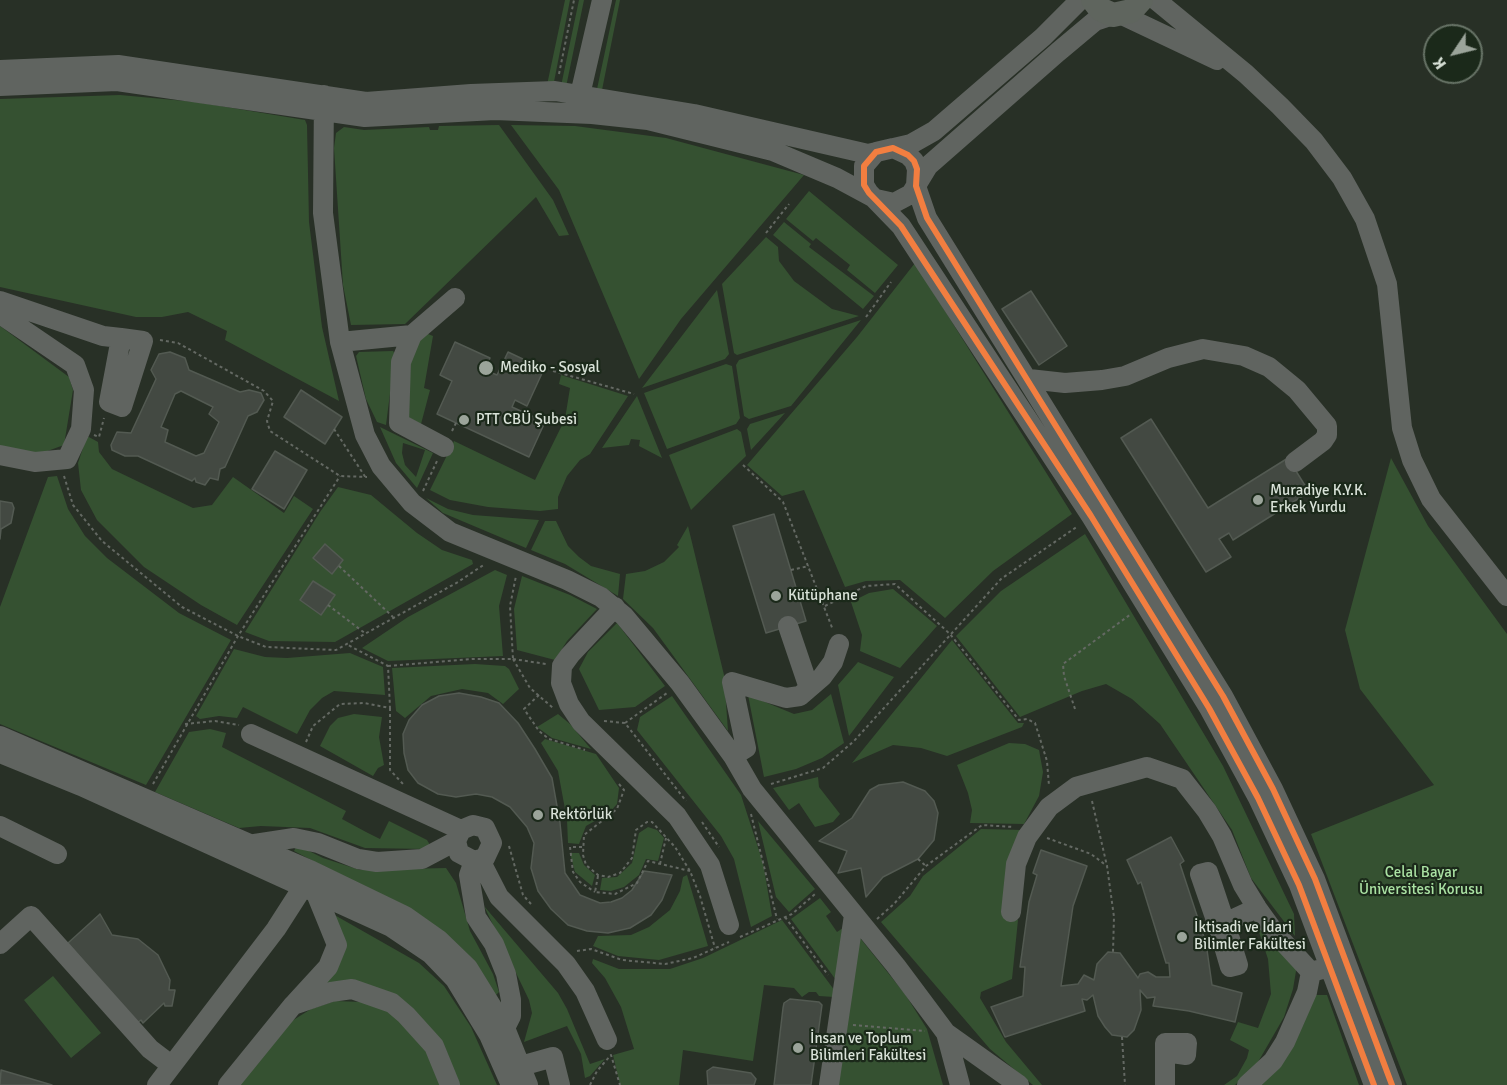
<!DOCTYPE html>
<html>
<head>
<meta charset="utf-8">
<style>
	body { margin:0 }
	#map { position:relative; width:1507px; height:1085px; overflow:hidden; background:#283026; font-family:Signika,sans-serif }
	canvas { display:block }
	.north { position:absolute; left:1423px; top:24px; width:60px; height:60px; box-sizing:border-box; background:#1b291a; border:2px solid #677366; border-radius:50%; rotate:235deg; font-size:16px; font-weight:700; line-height:24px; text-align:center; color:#d9e2d8 }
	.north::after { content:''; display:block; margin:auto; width:21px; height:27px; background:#9ba49a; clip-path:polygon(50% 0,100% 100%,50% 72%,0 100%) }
</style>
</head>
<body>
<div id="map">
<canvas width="1507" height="1085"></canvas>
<div class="north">K</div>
</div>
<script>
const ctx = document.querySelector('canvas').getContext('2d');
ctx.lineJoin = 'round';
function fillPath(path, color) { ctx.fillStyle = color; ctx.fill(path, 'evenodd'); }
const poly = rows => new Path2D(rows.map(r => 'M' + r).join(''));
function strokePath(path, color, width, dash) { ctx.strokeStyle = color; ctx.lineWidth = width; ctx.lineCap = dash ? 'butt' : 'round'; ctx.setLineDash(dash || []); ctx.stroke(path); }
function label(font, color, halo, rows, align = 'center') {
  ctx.font = font + ' Signika,sans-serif'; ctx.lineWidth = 4.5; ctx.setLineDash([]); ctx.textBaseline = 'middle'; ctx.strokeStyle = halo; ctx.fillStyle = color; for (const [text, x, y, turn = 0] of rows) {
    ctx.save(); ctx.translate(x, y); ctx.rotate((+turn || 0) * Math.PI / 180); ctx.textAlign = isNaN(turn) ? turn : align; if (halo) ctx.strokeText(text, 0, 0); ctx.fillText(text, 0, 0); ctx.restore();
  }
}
const green = poly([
	[565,0,570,0,553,87,547,85],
	[579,0,584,0,566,87,561,86],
	[616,0,620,0,602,90,597,89],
	[120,95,196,102,305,120,307,125,309,222,322,327,339,401,225,340,227,331,188,312,162,317,136,317,0,287,0,99],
	[499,125,553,200,569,235,559,236,536,197,405,324,351,325,343,285,334,148,336,133,344,127,364,130,429,127,430,130,438,130,439,126],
	[511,125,575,126,666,138,804,175,681,319,639,379,559,190],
	[809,191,898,265,875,293,847,270,850,265,816,238,813,241,786,219],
	[784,222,811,244,809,247,874,296,863,309,773,235],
	[766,237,778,247,779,261,794,281,832,309,859,316,737,355,734,353,722,284],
	[915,263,1072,514,993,571,945,618,900,580,866,581,845,587,804,490,782,496,747,465,857,337],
	[717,290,729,354,725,359,642,388],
	[861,320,791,406,749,419,744,416,736,365,739,360],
	[0,326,69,377,73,390,64,445,42,453,0,450],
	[423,332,433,336,424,388,430,390,421,424,408,417,411,355],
	[393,351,395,354,386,425,377,422,366,399,356,356,359,352],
	[726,364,732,366,740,418,736,424,667,449,644,393],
	[561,375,628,396,590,454,580,460,567,476,558,497,558,509,540,511,488,507,450,500,430,490,454,441,535,480,565,419,570,388,559,384],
	[637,396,662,458,639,446,640,440,631,439,629,445,602,448],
	[785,413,751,450,747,429,750,424],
	[380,427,433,453,417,488,396,463],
	[403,443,425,450,416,477,405,465,402,453],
	[737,429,741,432,746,456,691,510,669,455],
	[87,436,98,442,99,452,112,469,193,508,212,505,233,477,284,513,294,496,313,509,237,625,201,605,144,567,97,520,81,490,78,463],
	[1391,458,1428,526,1507,634,1507,1085,1407,1085,1311,834,1434,785,1360,689,1345,630],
	[57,476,68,509,85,536,107,558,179,613,231,640,146,785,0,724,0,607,48,477],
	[338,487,371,495,417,533,442,550,472,560,473,564,335,642,269,641,245,632,320,512],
	[426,498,448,509,473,515,539,520,526,548,443,513],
	[545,521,556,521,568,546,579,557,591,566,620,574,618,596,565,564,531,550],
	[688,526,724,675,728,731,653,628,623,599,626,574,645,571,664,562,679,547,677,545],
	[1085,534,1223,766,1294,914,1295,936,1251,878,1232,830,1160,724,1132,699,1106,684,1082,691,1020,717,956,636,1001,591],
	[495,570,507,575,499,606,503,656,388,661,362,648,408,617],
	[522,576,570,595,597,609,567,641,555,660,517,650,514,609],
	[893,589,937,626,900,668,860,651,862,635,851,602,869,593],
	[617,623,665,686,635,707,599,710,579,669,588,652],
	[952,640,1018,723,1024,723,1022,727,947,756,921,748,893,745,852,763],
	[234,649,265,657,287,658,350,653,383,667,385,695,334,691,322,698,310,710,297,734,243,707,237,718,219,716,200,719,196,716],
	[858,662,894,677,849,736,838,685],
	[475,664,505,666,509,669,519,689,503,704,488,693,462,689,431,696,405,718,396,711,392,668],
	[831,694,844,743,822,758,796,769,764,777,748,695,794,714,812,710],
	[672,696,741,795,763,863,772,916,751,927,734,859,721,836,637,730,640,717],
	[354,714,382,717,379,737,384,765,378,768,373,776,320,746,330,726,338,718],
	[558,714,570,724,591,749,552,738,537,727],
	[210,729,226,733,222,747,346,811,342,819,366,832,380,839,389,821,427,840,430,845,426,849,365,848,310,828,261,826,239,828,155,792,189,732],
	[545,739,596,754,619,788,617,804,609,813,586,826,579,844,568,843,567,820,558,771,541,743],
	[1009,743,1025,744,1039,750,1043,772,1039,796,1024,824,970,823,972,810,968,793,957,765],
	[818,777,819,787,840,814,833,822,815,827,799,803,789,810,773,788],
	[758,821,815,889,789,912,776,897],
	[648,827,657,830,664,838,658,861,646,859,639,875,624,887,611,891,600,890,602,878,617,877,632,863,639,833],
	[981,829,1023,830,1005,917,1018,920,1012,979,981,992,980,998,1006,1042,1042,1085,1033,1085,990,1049,881,922,910,896,923,876],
	[297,845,323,858,360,870,446,868,456,883,470,931,493,974,499,992,495,996,336,873,294,851],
	[570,853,579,853,584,865,595,875,592,886,575,872],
	[687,875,708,946,659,960,618,956,593,946,598,936,631,935,649,927,670,910,680,891,683,877],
	[820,898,831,912,826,916,837,932,843,928,836,980,791,919],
	[484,906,558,993,567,1009,590,1064,605,1059,590,1076,585,1078,581,1054,567,1026,524,1042,532,1013,529,1000],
	[324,909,419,963,444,986,471,1027,497,1085,460,1085,443,1045,386,995,296,998,338,948],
	[1253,914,1297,965,1293,989,1284,1017,1254,1069,1235,1085,1224,1085,1237,1076,1247,1058,1249,1050,1230,1040,1238,1022,1258,1028,1271,994,1268,959],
	[782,920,835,991,834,997,819,996,816,992,809,992,802,997,794,988,764,985,753,1061,683,1050,679,1085,620,1085,613,1055,634,1049,621,1007,605,978,592,963,593,959,619,969,670,969,703,958],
	[856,933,905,994,927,1029,943,1085,836,1085],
	[53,976,101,1033,71,1058,24,1000],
	[1309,995,1327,995,1359,1085,1260,1085],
	[335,1001,362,1002,390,1012,411,1031,429,1053,442,1085,236,1085,287,1024,311,1009]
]);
const building = poly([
	[1031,291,1067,346,1039,365,1002,309,1031,291],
	[455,342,490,358,485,370,497,375,508,352,544,369,527,406,515,400,512,407,545,422,529,457,437,414,452,381,440,375,455,342],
	[170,352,185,358,189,370,240,392,249,390,261,393,264,400,257,412,248,416,225,467,220,469,218,480,210,478,205,485,196,482,195,478,192,481,138,456,125,456,112,450,111,445,117,432,131,433,156,379,151,370,159,354,170,352],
	[181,391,213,407,209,414,219,422,204,453,196,456,165,442,168,430,161,427,175,394,181,391],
	[301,390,342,417,325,444,284,417,301,390],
	[1151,419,1208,508,1288,458,1309,492,1233,540,1229,533,1219,539,1231,557,1206,572,1121,438,1151,419],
	[275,451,307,470,284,509,252,489,275,451],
	[0,501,12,503,14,508,11,523,1,529,0,539,0,501],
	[774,514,806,621,766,633,733,526,774,514],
	[325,544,343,560,332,574,313,558,325,544],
	[313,581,335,595,321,615,300,600,313,581],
	[459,693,481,697,499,703,518,723,535,749,552,778,560,823,565,873,580,895,600,903,611,902,622,898,632,890,644,871,672,875,662,900,651,915,630,928,608,933,587,931,568,925,551,909,538,891,531,868,534,843,527,827,510,807,492,797,476,794,456,797,438,794,418,783,408,770,404,753,403,734,409,720,422,705,439,696,459,693],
	[903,782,925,791,934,801,938,813,934,840,918,859,883,877,866,897,861,868,838,873,847,851,819,841,852,818,870,790,879,785,903,782],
	[1171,837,1184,861,1180,864,1206,943,1212,985,1242,993,1235,1022,1189,1011,1153,1006,1155,997,1147,998,1140,990,1141,1010,1134,1030,1127,1037,1112,1035,1105,1027,1098,1016,1093,995,1087,1000,1082,999,1085,1011,1005,1037,991,1007,1023,996,1025,967,1020,967,1029,902,1037,875,1033,873,1041,850,1087,866,1073,906,1061,986,1078,984,1084,975,1094,980,1097,964,1108,952,1120,953,1138,978,1140,974,1148,972,1156,977,1170,977,1169,963,1166,963,1141,882,1138,884,1127,860,1171,837],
	[100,914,112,935,138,939,158,955,170,980,169,990,175,990,172,1006,165,1006,164,1003,143,1023,141,1020,137,1023,68,943,100,914],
	[790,999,819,1002,822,1005,811,1085,774,1085,783,1008,784,1003,790,999],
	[713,1067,751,1073,756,1079,754,1085,708,1085,707,1071,713,1067],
	[1,1070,52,1085,0,1085,1,1070]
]);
const path = poly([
	[559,74,574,0],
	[766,233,789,204],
	[866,317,891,282],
	[160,340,178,343,264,391,273,401,267,421,270,431,340,476,367,477],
	[553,371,634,394],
	[334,429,366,478],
	[452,431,456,423],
	[94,435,99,437,104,418],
	[743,465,783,502,833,630],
	[64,476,73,505,102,541,182,607,238,636,266,647,336,650,458,582,485,564],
	[423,491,437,461],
	[339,566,393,617],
	[791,570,809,566],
	[328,605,366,634],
	[825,606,866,586,895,584,950,634,1019,720,1027,719,1035,723,1047,761,1049,786],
	[513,659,530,688,553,708],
	[513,659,546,664],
	[388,666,473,659,513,659,510,606,516,576],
	[539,695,524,709,539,731,549,739,585,750],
	[390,708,390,770,403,784],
	[1075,709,1064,676,1063,664,1131,614],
	[604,721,625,723,686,801],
	[625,723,667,693],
	[185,724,215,721,239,725],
	[306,742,313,726,340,704,364,703,390,708,388,666,348,645],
	[153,784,238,636,340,476],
	[619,784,624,790,617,809,584,835,583,855,586,865,598,875,608,877,620,873,632,858,636,830,647,822,652,822,675,847,690,871,700,896,715,948],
	[771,784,823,768,854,741,1001,579,1078,526],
	[1092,801,1107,866,1114,917,1113,952],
	[751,814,777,919],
	[702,822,719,847],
	[1047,838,1091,854,1107,866],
	[509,846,523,895,531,904],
	[582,847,570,847,573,872,580,882,595,892],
	[918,859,926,866],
	[660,864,666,838],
	[598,876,595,892,615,894,637,883,648,861,690,871],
	[785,917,828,975],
	[877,919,894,904,926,866,982,825,1014,827],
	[740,937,792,914,815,894],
	[577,951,591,949,622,960,665,964,693,958,729,942],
	[853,1025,925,1031],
	[1122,1037,1125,1085],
	[590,1085,597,1071,611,1055,620,1085]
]);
const minor = poly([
	[1156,0,1246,74,1280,106,1314,141,1342,178,1365,219,1387,284,1402,428,1412,460,1431,499,1507,596],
	[1122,15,1217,60],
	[0,70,118,65,366,102,471,94,555,91,694,114,868,154,911,144,934,131,1043,37,1080,0],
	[0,86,117,81,365,117,495,110,592,114,648,120,773,151,837,178,876,199,894,203,911,194,928,166,1058,52,1095,21,1113,15],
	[324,95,323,213,340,342,365,435,381,466,412,503,450,532,567,580,601,597,624,616,680,683,733,756,752,789,896,966,946,1033,1019,1085],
	[580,95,602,0],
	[0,301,103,336,121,338,143,341,122,407,109,402,121,338],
	[0,314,75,365,84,390,81,429,67,459,35,462,0,455],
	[412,335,401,362,399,423,444,447],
	[340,342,412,335,455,298],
	[1029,379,1065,383,1102,380,1125,376,1168,358,1203,349,1244,356,1269,367,1297,390,1327,426,1327,435,1323,441,1295,462],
	[615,607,570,655,562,666,561,683,569,704,581,722,677,816,710,865,729,925],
	[788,626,809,688],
	[251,734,461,830],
	[0,736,312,871,405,916,439,940,468,968,505,1028,528,1085],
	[0,753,81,786,391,927,431,954,455,979,489,1035,511,1085],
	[733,756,746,748,732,682,786,698,800,696,822,677,833,662,839,644],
	[0,826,57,854],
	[248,845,294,838,318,843,358,859,377,862,422,859,456,841,461,830,473,825,485,828,492,843,485,858,474,861,459,853,456,841],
	[480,860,499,897,566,964,585,991,607,1040],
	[474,861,469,875,476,917,494,944,506,974,511,1000,511,1016,505,1028],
	[1011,912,1016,864,1027,837,1049,807,1076,787,1147,767,1182,779,1207,811,1222,836,1243,885,1257,908,1275,933,1311,972],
	[1218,926,1200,874,1208,872,1225,923,1238,965,1230,967,1218,926,1225,923,1229,921,1257,908],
	[0,944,31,916,150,1049,171,1065],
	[295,1003,328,967,337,945,315,891],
	[946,1033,960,1085],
	[1165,1052,1186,1055,1187,1043,1165,1043,1165,1085],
	[521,1066,553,1057,560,1085],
	[157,1085,276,929,310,876],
	[228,1085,293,1005,331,992,352,989,392,1003,406,1015,434,1046,450,1085],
	[829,1085,854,915],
	[1247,1085,1273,1061,1285,1042,1307,992,1311,972,1322,969],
	[1374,1085,1299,885,1258,798,1209,708,1091,516,901,226,869,193,864,185,864,166,876,152,893,148,908,155,914,161,917,169,916,186,927,218,1223,696,1273,789,1315,879,1392,1085]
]);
const major = poly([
	[1093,0,1100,9,1113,15,1131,11,1141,0]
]);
const cycleway = poly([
	[1374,1085,1299,885,1258,798,1209,708,1091,516,901,226,869,193,864,185,864,166,876,152,893,148,908,155,914,161,917,169,916,186,927,218,1223,696,1273,789,1315,879,1392,1085]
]);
const markers = [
	[486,368,8,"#9ba49a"],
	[464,420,6,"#9ba49a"],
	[1258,500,6,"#9ba49a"],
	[776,596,6,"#9ba49a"],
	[538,815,6,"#9ba49a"],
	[1182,937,6,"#9ba49a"],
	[798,1048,6,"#9ba49a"]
];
const poiNames = [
	["Mediko - Sosyal",500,368],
	["PTT CBÜ Şubesi",476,420],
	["Muradiye K.Y.K.",1270,491],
	["Erkek Yurdu",1270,508],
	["Kütüphane",788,596],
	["Rektörlük",550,815],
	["İktisadi ve İdari",1194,928],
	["Bilimler Fakültesi",1194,945],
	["İnsan ve Toplum",810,1039],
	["Bilimleri Fakültesi",810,1056]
];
const parkNames = [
	["Celal Bayar",1421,873],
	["Üniversitesi Korusu",1421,890]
];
fillPath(green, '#355131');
fillPath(building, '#434942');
strokePath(building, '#535a52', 1.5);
strokePath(path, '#646963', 2, [3, 3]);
strokePath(minor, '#606460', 20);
strokePath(major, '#5f655e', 24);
strokePath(cycleway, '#f27e40', 6);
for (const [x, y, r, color] of markers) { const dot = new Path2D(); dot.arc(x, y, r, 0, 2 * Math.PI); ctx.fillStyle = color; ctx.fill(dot); strokePath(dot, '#1b291a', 2); }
label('15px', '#d9e2d8', '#1b291a', poiNames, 'left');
label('15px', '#aae2a3', '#1b291a', parkNames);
</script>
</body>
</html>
